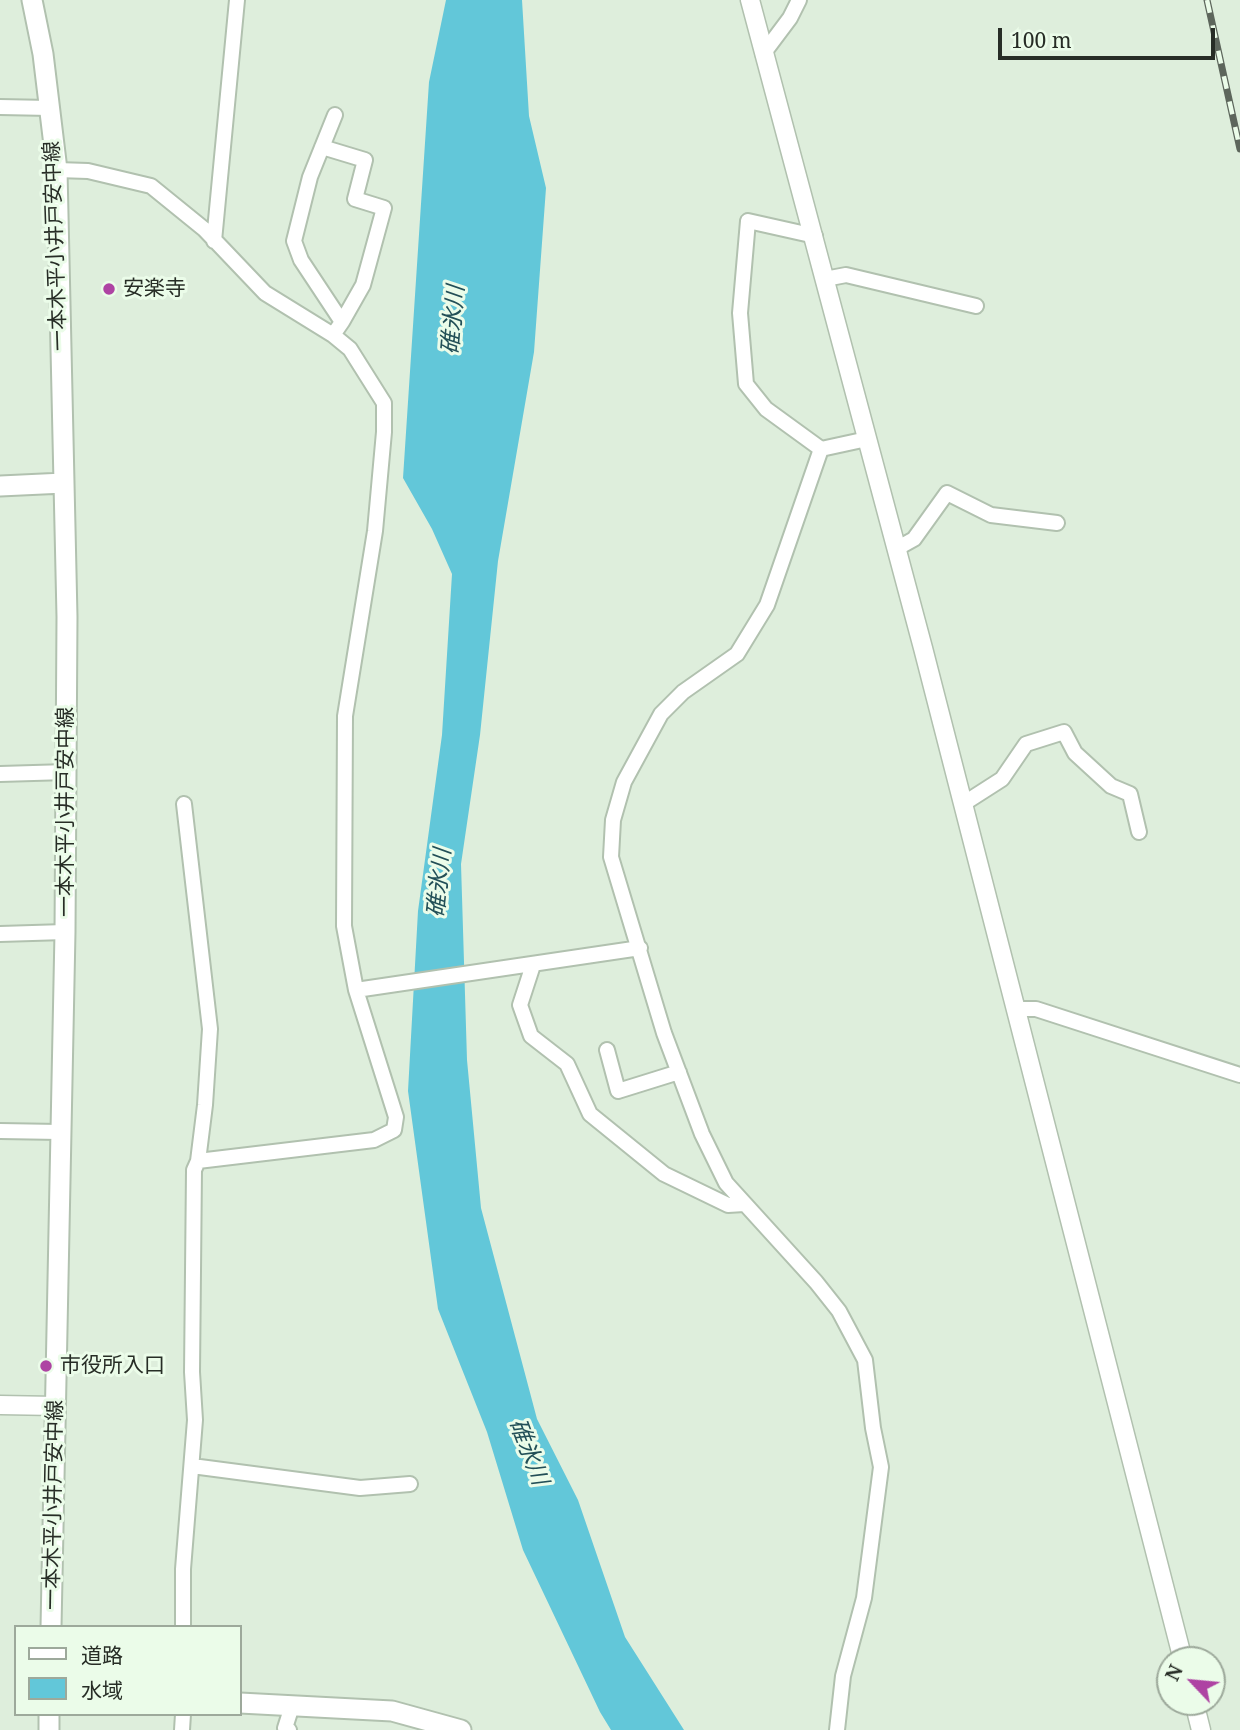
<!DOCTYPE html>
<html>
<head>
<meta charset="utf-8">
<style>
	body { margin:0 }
	#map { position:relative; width:1240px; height:1730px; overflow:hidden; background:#deeedc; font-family:"Noto Serif","Noto Sans JP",serif }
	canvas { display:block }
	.legend { position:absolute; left:14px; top:1625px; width:228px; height:91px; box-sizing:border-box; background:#ebfce9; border:2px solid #9da99b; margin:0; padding:9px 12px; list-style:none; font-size:21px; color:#272d26 }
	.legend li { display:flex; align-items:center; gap:14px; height:35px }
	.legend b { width:35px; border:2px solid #9da99b }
	.north { position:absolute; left:1156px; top:1646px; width:70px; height:70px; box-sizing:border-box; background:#ebfce9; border:2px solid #9da99b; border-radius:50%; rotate:296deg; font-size:19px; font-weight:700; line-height:28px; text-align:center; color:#272d26 }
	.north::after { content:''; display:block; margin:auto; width:24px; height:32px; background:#ae43a3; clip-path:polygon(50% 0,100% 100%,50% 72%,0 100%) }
	.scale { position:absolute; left:998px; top:28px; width:217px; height:32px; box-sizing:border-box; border:4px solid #272d26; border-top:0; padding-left:9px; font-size:21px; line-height:24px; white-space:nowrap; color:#272d26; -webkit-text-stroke:5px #ebfce9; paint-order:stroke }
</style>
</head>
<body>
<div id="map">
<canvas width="1240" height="1730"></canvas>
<ul class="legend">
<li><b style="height:9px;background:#fff"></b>道路</li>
<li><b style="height:19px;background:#62c7d9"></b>水域</li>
</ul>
<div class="north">N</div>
<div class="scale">100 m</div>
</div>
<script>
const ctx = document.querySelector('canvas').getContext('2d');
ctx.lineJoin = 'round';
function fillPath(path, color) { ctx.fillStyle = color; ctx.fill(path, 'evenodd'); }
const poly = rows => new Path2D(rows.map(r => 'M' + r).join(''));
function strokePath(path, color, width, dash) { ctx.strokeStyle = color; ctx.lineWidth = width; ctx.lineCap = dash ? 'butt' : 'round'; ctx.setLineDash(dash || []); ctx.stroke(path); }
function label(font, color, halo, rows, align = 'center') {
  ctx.font = font + ' "Noto Serif","Noto Sans JP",serif'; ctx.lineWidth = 6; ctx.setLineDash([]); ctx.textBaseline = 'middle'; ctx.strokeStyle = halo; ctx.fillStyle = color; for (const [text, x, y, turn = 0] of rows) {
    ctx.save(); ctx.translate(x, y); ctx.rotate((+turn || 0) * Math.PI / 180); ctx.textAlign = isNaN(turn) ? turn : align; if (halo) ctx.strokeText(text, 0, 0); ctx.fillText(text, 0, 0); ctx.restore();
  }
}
const water = poly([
	[446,0,522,0,529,116,546,188,534,352,498,561,480,735,461,864,467,1060,481,1208,537,1419,578,1500,625,1637,684,1730,611,1730,600,1712,523,1550,487,1432,438,1309,408,1091,418,911,442,735,452,574,432,529,403,478,429,82]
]);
const minor = poly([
	[763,54,790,18,799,0],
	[0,107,50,108],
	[322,147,365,160,355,199,384,208,363,285,342,322],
	[57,170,88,171,151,186,204,229,265,293,333,335,350,349,384,403,384,432,375,531,345,716,344,926,356,990,396,1117,394,1130,374,1140,198,1161],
	[815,236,748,221,740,313,746,384,766,409,821,449,867,439],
	[214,241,237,0],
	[825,279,846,275,976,306],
	[333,335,342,322,301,260,294,241,310,177,335,115],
	[821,449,767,605,737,654,683,692,661,714,624,782,613,820,611,857,664,1033,702,1134,726,1183,816,1282,839,1311,865,1360,873,1428,881,1467,864,1598,843,1676,837,1730],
	[896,549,914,539,947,493,991,515,1057,523],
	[0,774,67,772],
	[963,804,1002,779,1026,744,1064,732,1075,753,1111,786,1130,794,1139,832],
	[0,934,65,932],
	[533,965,520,1005,531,1036,567,1064,590,1114,664,1174,728,1205,744,1204],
	[356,990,640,948],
	[1015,1009,1036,1009,1240,1075],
	[607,1050,618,1091,679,1072],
	[0,1131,60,1132],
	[192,1466,360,1488,410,1484],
	[183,1627,183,1569,195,1420,192,1372,194,1170,198,1161,205,1105,210,1029,184,804],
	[182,1730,183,1714],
	[289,1730,285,1728,292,1706]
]);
const tertiary = poly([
	[750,0,923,648,1183,1660],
	[0,1405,56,1406],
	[1194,1702,1201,1730]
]);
const secondary = poly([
	[32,0,43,54,57,170,67,617,65,932,51,1627],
	[0,486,64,483],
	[240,1703,392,1711,461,1730],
	[49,1730,49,1714]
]);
const rail = poly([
	[1207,0,1240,149]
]);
const markers = [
	[109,289,7,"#ae43a3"],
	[46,1366,7,"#ae43a3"]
];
const streetNames = [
	["一本木平小井戸安中線",56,246,-92],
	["一本木平小井戸安中線",66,812,-90],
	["一本木平小井戸安中線",54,1505,-89]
];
const poiNames = [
	["安楽寺",123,289],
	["市役所入口",60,1366]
];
const waterNames = [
	["碓氷川",454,320,-85],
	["碓氷川",440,883,-84],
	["碓氷川",528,1452,69]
];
fillPath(water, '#62c7d9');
strokePath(minor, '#b1c1af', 18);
strokePath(tertiary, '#b1c1af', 21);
strokePath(secondary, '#b1c1af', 23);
strokePath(minor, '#fff', 14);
strokePath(tertiary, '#fff', 18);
strokePath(secondary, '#fff', 19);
strokePath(rail, '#5d665c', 7);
strokePath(rail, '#ebfce9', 4.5, [13]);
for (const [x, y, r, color] of markers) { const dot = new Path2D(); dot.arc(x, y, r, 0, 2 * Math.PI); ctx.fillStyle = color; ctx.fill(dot); strokePath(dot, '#ebfce9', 2.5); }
label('21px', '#272d26', '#ebfce9', streetNames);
label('21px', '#272d26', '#ebfce9', poiNames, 'left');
label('italic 23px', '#224f57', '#ebfce9', waterNames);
</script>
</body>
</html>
